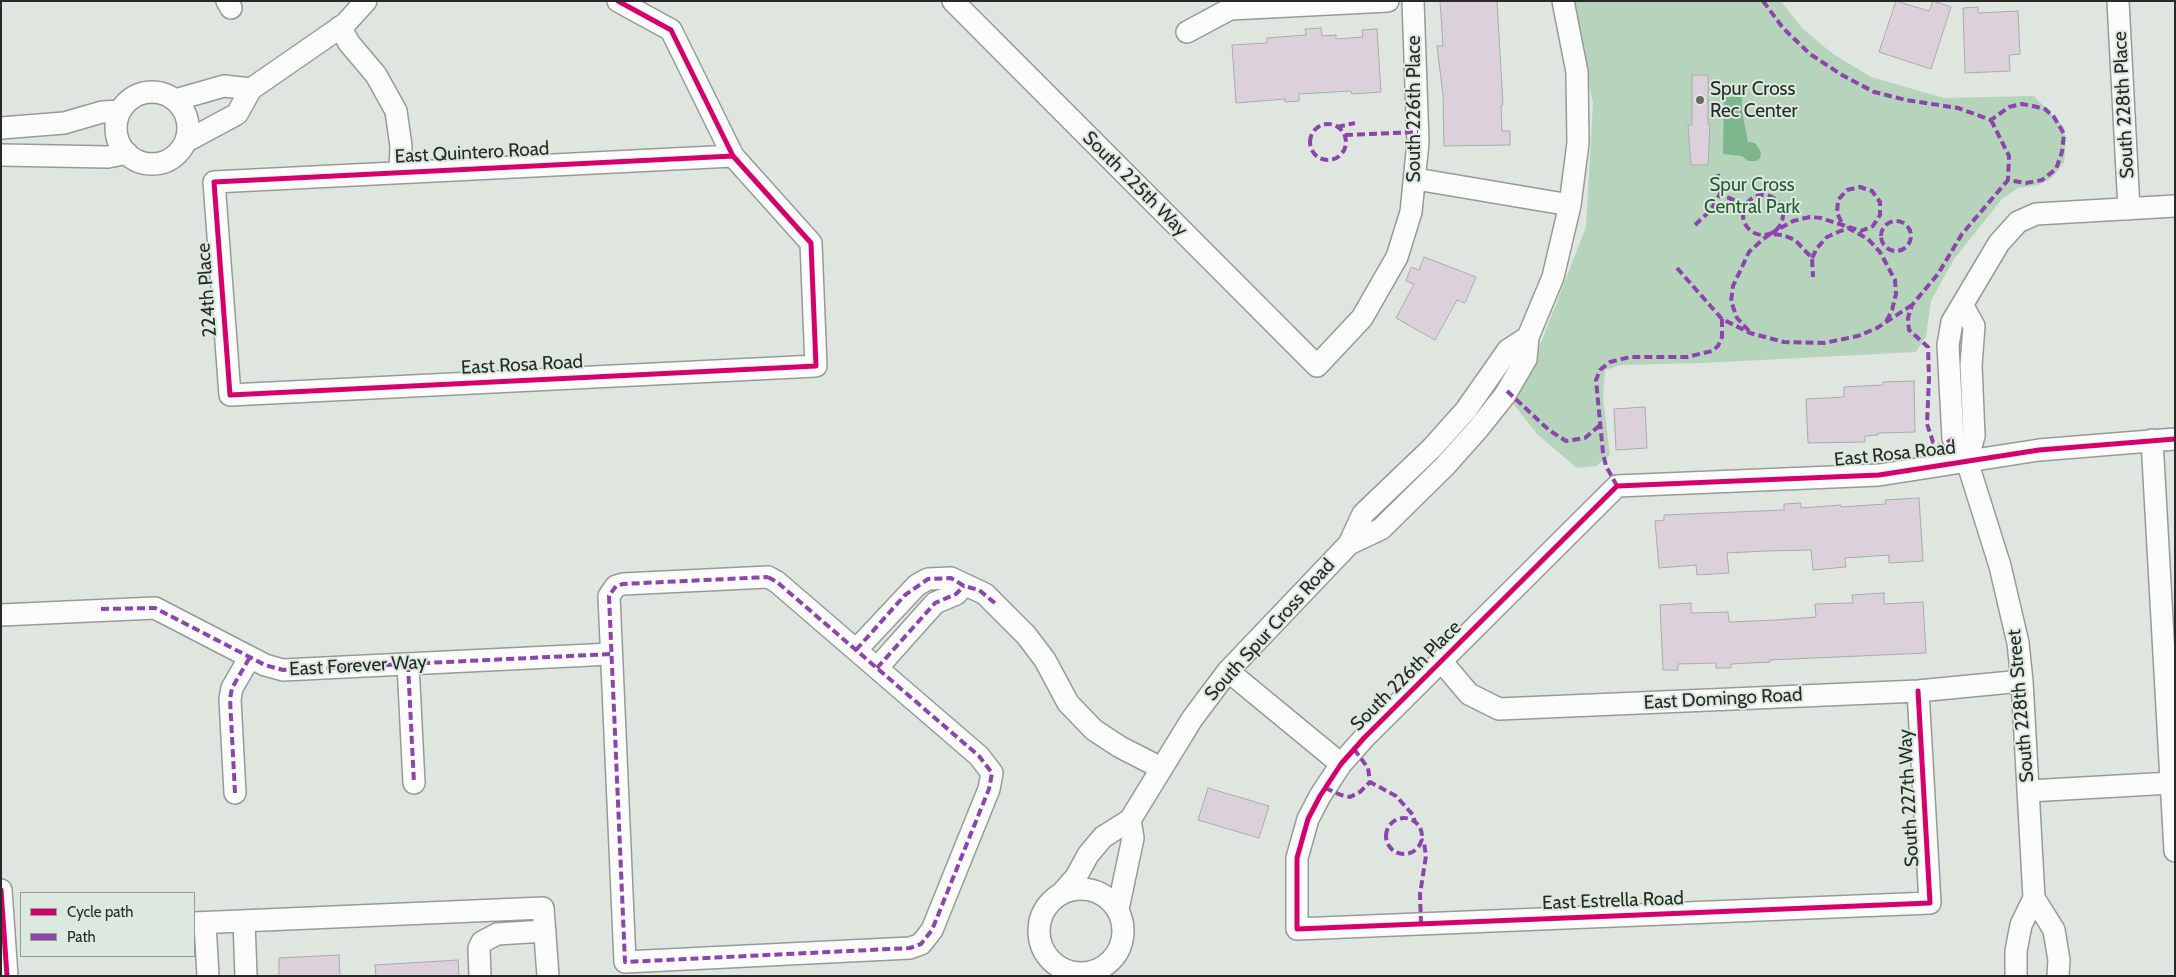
<!DOCTYPE html>
<html>
<head>
<meta charset="utf-8">
<style>
	body { margin:0 }
	#map { position:relative; width:2176px; height:977px; overflow:hidden; background:#dfe6e0; font-family:Cabin,sans-serif }
	canvas { display:block }
	.frame { position:absolute; inset:0; border:2px solid #262b27; pointer-events:none }
	.legend { position:absolute; left:20px; top:892px; width:175px; height:65px; box-sizing:border-box; background:#dce9de; border:1px solid #939d95; margin:0; padding:6px 9px; list-style:none; font-size:15px; color:#262b27 }
	.legend li { display:flex; align-items:center; gap:10px; height:25px }
	.legend b { width:25px; border:1px solid #939d95 }
</style>
</head>
<body>
<div id="map">
<canvas width="2176" height="977"></canvas>
<div class="frame"></div>
<ul class="legend">
<li><b style="height:6px;background:#d6006c"></b>Cycle path</li>
<li><b style="height:6px;background:#8e44ad"></b>Path</li>
</ul>
</div>
<script>
const ctx = document.querySelector('canvas').getContext('2d');
ctx.lineJoin = 'round';
function fillPath(path, color) { ctx.fillStyle = color; ctx.fill(path, 'evenodd'); }
const poly = rows => new Path2D(rows.map(r => 'M' + r).join(''));
function strokePath(path, color, width, dash) { ctx.strokeStyle = color; ctx.lineWidth = width; ctx.lineCap = dash ? 'butt' : 'round'; ctx.setLineDash(dash || []); ctx.stroke(path); }
function label(font, color, halo, rows, align = 'center') {
  ctx.font = font + ' Cabin,sans-serif'; ctx.lineWidth = 4; ctx.setLineDash([]); ctx.textBaseline = 'middle'; ctx.strokeStyle = halo; ctx.fillStyle = color; for (const [text, x, y, turn = 0] of rows) {
    ctx.save(); ctx.translate(x, y); ctx.rotate((+turn || 0) * Math.PI / 180); ctx.textAlign = isNaN(turn) ? turn : align; if (halo) ctx.strokeText(text, 0, 0); ctx.fillText(text, 0, 0); ctx.restore();
  }
}
const green = poly([
	[1570,1,1781,1,1802,28,1833,54,1871,77,1944,98,2034,96,2064,127,2066,140,2064,162,2053,177,2039,185,2018,188,2002,199,1954,259,1931,301,1926,336,1916,352,1704,363,1621,365,1605,370,1603,398,1610,455,1596,466,1577,468,1538,435,1510,400,1542,340,1586,227,1593,103]
]);
const water = poly([
	[1724,97,1742,97,1742,111,1748,142,1755,143,1761,152,1760,158,1756,161,1748,161,1742,156,1723,154]
]);
const building = poly([
	[1440,1,1497,1,1503,105,1501,106,1502,131,1510,131,1510,145,1444,146,1443,95,1437,46,1443,46,1440,1],
	[1896,1,1929,11,1933,1,1951,7,1931,69,1879,52,1896,1],
	[1978,7,1978,13,2018,11,2020,54,2009,55,2010,71,1965,73,1963,8,1978,7],
	[1321,28,1322,36,1336,35,1336,39,1363,37,1362,30,1377,29,1381,92,1352,94,1351,91,1299,94,1299,101,1285,102,1285,99,1236,103,1232,45,1267,43,1267,38,1306,35,1305,29,1321,28],
	[1692,75,1708,75,1708,124,1710,124,1708,165,1691,165,1688,125,1692,125,1692,75],
	[1424,257,1476,277,1465,303,1457,300,1435,340,1396,318,1414,284,1406,281,1411,267,1419,270,1424,257],
	[1914,381,1915,432,1878,433,1878,435,1865,436,1865,442,1808,443,1806,399,1844,397,1844,387,1883,385,1883,382,1914,381],
	[1645,407,1647,448,1616,450,1614,409,1645,407],
	[1919,498,1923,561,1889,563,1889,555,1845,558,1846,567,1813,570,1811,550,1766,551,1727,553,1729,573,1697,575,1696,565,1659,568,1655,521,1664,520,1664,515,1784,510,1784,504,1801,503,1801,508,1841,505,1841,507,1886,504,1885,500,1919,498],
	[1884,593,1884,604,1923,602,1926,653,1770,660,1770,662,1731,664,1731,668,1716,668,1716,663,1678,664,1678,670,1663,670,1660,605,1691,603,1691,613,1728,612,1729,622,1776,620,1816,617,1815,604,1853,603,1852,595,1884,593],
	[1208,788,1269,806,1259,838,1198,820,1208,788],
	[339,955,340,976,279,976,279,958,339,955],
	[458,960,459,976,376,976,375,965,458,960]
]);
const minor = poly([
	[227,1,231,8],
	[618,1,671,30,733,156,811,243,816,366,230,395,214,182,733,156],
	[953,1,1317,366,1362,318,1397,257,1411,212,1418,142,1413,1],
	[2118,1,2129,209],
	[340,27,349,43,376,75,396,111,401,146,400,171],
	[1187,32,1230,9,1388,1],
	'116 128a36 36 0 1 1 72 0a36 36 0 1 1-72 0Z',
	[175,100,224,86,251,89],
	[1,128,64,123,102,112,120,111],
	[185,142,237,114,251,89,345,24,366,1],
	[1,155,108,157,127,153],
	[1416,179,1570,205],
	[1963,306,1974,326,1971,365,1974,436,1967,461],
	[2152,440,2175,851],
	[1349,544,1381,529,1445,466,1478,429,1505,395,1526,359,1528,337,1553,277,1570,205,1578,143,1577,72,1563,1],
	[768,577,777,582,979,756,992,773,989,789,932,930,921,944,910,948,625,962,609,596,616,586,623,584,768,577],
	[1,615,155,608,265,665,283,670,611,654],
	[856,650,917,585,928,579,951,578,985,594,1026,635,1045,660,1068,703,1094,730,1120,747,1161,768],
	[1442,662,1469,694,1499,709,1918,691,2022,681],
	[408,664,414,783],
	[877,668,935,603,956,594,964,586],
	[1228,671,1341,764],
	[1918,691,1930,903,1297,929,1297,858,1308,819,1320,796,1341,764,1364,738,1617,486,1879,475,2039,450,2175,439],
	[2029,791,2171,783],
	[235,793,230,699,232,688,250,657],
	'1039 931a42 42 0 1 1 84 0a42 42 0 1 1-84 0Z',
	[1,890,7,976],
	[1062,893,1076,877,1088,855,1103,837,1130,820,1192,719,1228,671,1349,544,1363,514,1432,448,1466,410,1508,350,1528,337],
	[1118,909,1133,838,1130,820],
	[244,921,246,976],
	[194,923,543,908,548,976],
	[205,923,208,976],
	[480,976,479,948,482,942,497,934,545,931],
	[2016,976,2016,951,2021,925,2034,898],
	[2058,976,2059,960,2054,930,2034,898,2022,681,2018,643,2000,566,1967,461,1953,438,1948,345,1952,322,1999,243,2018,222,2036,214,2175,206]
]);
const quiet = poly([
	[1763,1,1783,28,1810,54,1842,75,1874,92,1906,100,1958,108,1991,120,2009,107,2022,104,2033,106,2045,109,2054,117,2064,134,2062,152,2056,169,2042,180,2026,183,2008,180,1962,234,1938,274,1912,305,1908,318,1909,330,1928,347,1929,379,1927,424,1933,442,1941,447,1953,438],
	[1991,120,2009,156,2008,180],
	'1310 142a18 18 0 1 1 36 0a18 18 0 1 1-36 0Z',
	[1337,127,1355,123],
	[1345,135,1418,132],
	[1718,174,1720,194],
	'1743 215a20 20 0 1 1 40 0a20 20 0 1 1-40 0Z',
	'1881 236a15 15 0 1 1 30 0a15 15 0 1 1-30 0Z',
	[1695,225,1710,211,1720,194,1745,205],
	[1770,234,1793,221,1810,217,1821,218,1861,231,1873,226,1880,215,1880,202,1872,191,1860,187,1847,190,1838,200,1837,213,1843,225],
	[1812,258,1817,248,1827,237,1838,232,1848,228,1868,239,1880,252,1895,280,1896,294,1892,310,1886,322],
	[1677,268,1722,319,1750,333,1784,342,1824,343,1858,336,1877,328,1912,305],
	[1749,331,1737,318,1731,301,1733,286,1749,252,1762,240,1770,234,1783,235,1795,240,1812,258,1813,277],
	[1507,391,1549,430,1566,441,1585,438,1600,425],
	[1617,486,1606,466,1603,453,1596,380,1600,370,1610,362,1630,357,1687,357,1712,351,1718,346,1722,337,1722,319],
	[768,577,777,582,979,756,992,773,989,789,932,930,921,944,910,948,625,962,609,596,616,586,623,584,768,577],
	[101,609,155,608,265,665,283,670,611,654],
	[856,650,905,595,928,579,951,578,964,586,979,590,996,604],
	[408,664,414,783],
	[877,668,935,603,956,594,964,586],
	[1354,749,1368,768,1370,782,1396,796,1413,815,1415,822],
	[1325,788,1341,795,1350,797,1360,792,1370,782],
	[235,793,230,699,232,688,250,657],
	'1386 836a18 18 0 1 1 36 0a18 18 0 1 1-36 0Z',
	[1421,924,1420,894,1426,856,1424,843,1421,839]
]);
const cycleway = poly([
	[618,1,671,30,733,156,811,243,816,366,230,395,214,182,733,156],
	[1918,691,1930,903,1297,929,1297,858,1308,819,1320,796,1341,764,1364,738,1617,486,1879,475,2039,450,2175,439],
	[1,890,7,976]
]);
const markers = [
	[1700,100,5,"#676c68"]
];
const poiNames = [
	["Spur Cross",1710,89],
	["Rec Center",1710,111]
];
const streetNames = [
	["South 228th Place",2124,105,-93],
	["South 226th Place",1414,109,-90],
	["East Quintero Road",472,153,-3],
	["South 225th Way",1135,184,45],
	["224th Place",207,290,-94],
	["East Rosa Road",522,365,-3],
	["East Rosa Road",1895,454,-6],
	["South Spur Cross Road",1270,630,-48],
	["East Forever Way",358,666,-3],
	["South 226th Place",1406,676,-45],
	["East Domingo Road",1723,699,-3],
	["South 228th Street",2021,706,-95],
	["South 227th Way",1909,798,-93],
	["East Estrella Road",1613,901,-2]
];
const parkNames = [
	["Spur Cross",1752,185],
	["Central Park",1752,207]
];
fillPath(green, '#b6d4bb');
fillPath(water, '#7cb68a');
fillPath(building, '#dcd1db');
strokePath(building, '#a9abaa', 1);
strokePath(minor, '#969b96', 24);
strokePath(minor, '#fafbfa', 21);
strokePath(quiet, '#8e44ad', 4, [8, 4]);
strokePath(cycleway, '#d6006c', 5);
for (const [x, y, r, color] of markers) { const dot = new Path2D(); dot.arc(x, y, r, 0, 2 * Math.PI); ctx.fillStyle = color; ctx.fill(dot); strokePath(dot, '#dce9de', 2); }
label('19px', '#262b27', '#dce9de', poiNames, 'left');
label('19px', '#262b27', '#dce9de', streetNames);
label('19px', '#245c33', '#dce9de', parkNames);
</script>
</body>
</html>
